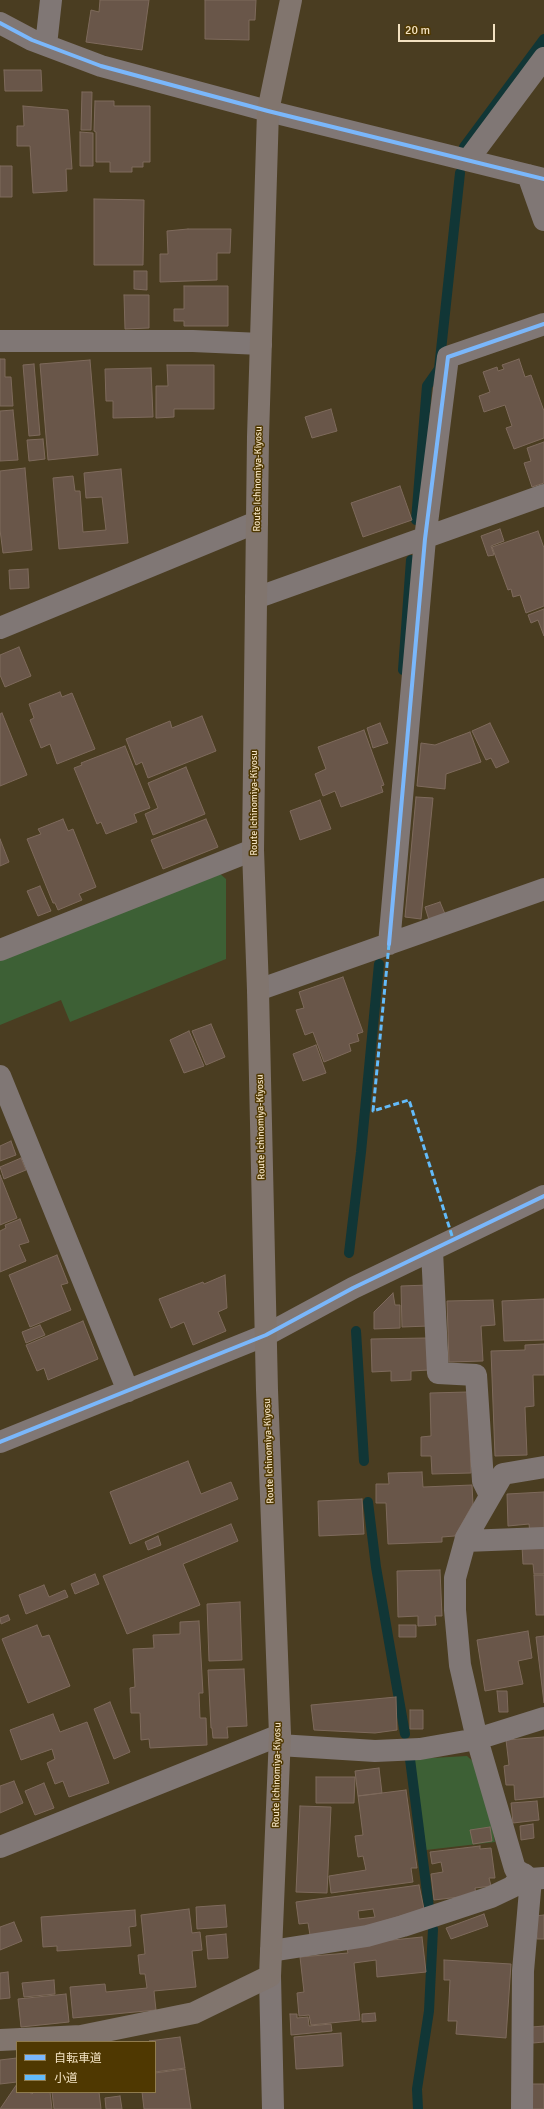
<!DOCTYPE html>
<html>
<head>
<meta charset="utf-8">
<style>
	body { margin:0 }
	#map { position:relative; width:544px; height:2109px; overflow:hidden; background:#4a3d21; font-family:Signika,"Noto Sans JP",sans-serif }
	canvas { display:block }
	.legend { position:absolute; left:16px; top:2041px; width:140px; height:52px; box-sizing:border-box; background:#4f3801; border:1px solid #907c4e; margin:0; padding:5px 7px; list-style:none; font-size:12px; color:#f2e1c1 }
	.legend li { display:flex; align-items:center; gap:8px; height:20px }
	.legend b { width:20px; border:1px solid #907c4e }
	.scale { position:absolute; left:398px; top:24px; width:97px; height:18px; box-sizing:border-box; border:2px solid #f2e1c1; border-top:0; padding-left:5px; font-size:12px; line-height:14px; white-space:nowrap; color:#f2e1c1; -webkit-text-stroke:3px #4f3801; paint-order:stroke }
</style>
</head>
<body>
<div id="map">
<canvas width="544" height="2109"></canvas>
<ul class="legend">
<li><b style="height:5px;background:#7ab7fb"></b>自転車道</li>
<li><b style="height:5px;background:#63bbfa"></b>小道</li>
</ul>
<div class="scale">20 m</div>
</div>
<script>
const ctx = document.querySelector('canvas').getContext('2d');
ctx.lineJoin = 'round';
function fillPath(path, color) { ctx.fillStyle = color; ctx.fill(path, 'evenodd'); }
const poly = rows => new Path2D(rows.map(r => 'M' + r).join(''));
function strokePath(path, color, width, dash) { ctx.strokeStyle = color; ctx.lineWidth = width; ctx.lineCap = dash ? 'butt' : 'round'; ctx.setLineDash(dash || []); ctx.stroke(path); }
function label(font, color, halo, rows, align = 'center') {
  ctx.font = font + ' Signika,sans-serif'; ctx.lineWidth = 3; ctx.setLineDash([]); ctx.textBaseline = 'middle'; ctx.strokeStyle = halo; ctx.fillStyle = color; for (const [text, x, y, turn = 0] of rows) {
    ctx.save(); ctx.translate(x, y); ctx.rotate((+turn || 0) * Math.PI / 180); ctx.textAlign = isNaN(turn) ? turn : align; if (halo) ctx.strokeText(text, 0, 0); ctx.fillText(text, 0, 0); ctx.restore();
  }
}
const green = poly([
	[218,872,226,879,226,959,70,1022,61,1000,0,1025,0,960],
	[467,1756,479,1767,495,1842,426,1850,414,1759]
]);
const stream = poly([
	[464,147,544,39],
	[416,520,427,386,439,369,460,173],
	[403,670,411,560],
	[349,1253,361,1152,379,964],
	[356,1331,364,1461],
	[368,1502,376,1567,405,1734],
	[410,1759,429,1908],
	[418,2109,417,2089,429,2011,433,1929]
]);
const building = poly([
	[100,0,149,0,142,50,86,42,91,10,99,12,100,0],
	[205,0,256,0,255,20,249,20,249,40,205,39,205,0],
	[4,70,41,70,42,91,5,91,4,70],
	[82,92,92,92,91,130,81,130,82,92],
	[95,101,114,101,114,106,150,106,150,162,143,162,143,167,132,167,132,172,110,172,110,162,96,162,96,132,94,131,95,101],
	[23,106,68,110,72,169,66,169,67,191,33,193,30,146,17,146,17,126,24,126,23,106],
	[80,132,93,133,93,166,80,166,80,132],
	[0,166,12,166,12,197,0,197,0,166],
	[94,199,144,200,143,265,94,265,94,199],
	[188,229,231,229,230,253,217,253,217,280,160,282,160,254,168,254,167,231,188,229],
	[134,271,147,271,147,290,134,289,134,271],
	[184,286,228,286,228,326,184,326,184,321,174,321,174,309,184,309,184,286],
	[124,295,149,295,149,328,125,329,124,295],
	[0,359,5,359,5,377,11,377,13,406,0,406,0,359],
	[519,359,525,377,531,375,544,411,544,438,514,449,506,428,512,426,505,405,484,412,479,396,490,392,483,372,497,367,498,371,504,369,502,365,519,359],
	[90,360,98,455,48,460,40,364,90,360],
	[34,364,40,435,29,436,23,365,34,364],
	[167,365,214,365,214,409,174,409,174,417,156,418,156,386,168,386,167,365],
	[151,368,153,417,113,418,113,401,106,401,105,369,151,368],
	[331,409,337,431,312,438,305,417,331,409],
	[13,410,18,460,0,461,0,411,13,410],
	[43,439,45,459,29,461,27,440,43,439],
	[544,442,544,483,532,487,524,463,531,461,527,448,544,442],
	[25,468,32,550,3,553,0,530,0,471,25,468],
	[121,469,128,543,59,549,53,478,73,476,75,491,80,491,83,532,106,530,102,497,86,498,84,473,121,469],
	[400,486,412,520,363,537,351,503,400,486],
	[500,529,504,541,491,546,494,555,488,556,481,536,500,529],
	[538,531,544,548,544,606,526,613,520,595,513,597,511,589,508,590,492,547,538,531],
	[28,569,29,588,10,589,9,570,28,569],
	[544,609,544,636,538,620,531,623,528,615,544,609],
	[19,647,31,676,5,687,0,675,0,655,19,647],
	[60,692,62,697,72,693,95,749,57,764,50,744,41,748,30,720,34,718,29,704,60,692],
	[2,713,27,775,0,786,0,714,2,713],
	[202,716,216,751,148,778,142,762,136,765,126,739,170,721,172,728,202,716],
	[380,723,388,743,373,748,367,728,380,723],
	[490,723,509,762,496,768,491,758,486,760,472,731,490,723],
	[364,730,384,785,381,786,383,792,341,807,335,791,323,796,315,774,326,769,318,747,364,730],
	[470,732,481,762,446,774,445,789,417,786,421,743,435,745,470,732],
	[125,746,150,808,134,814,137,822,106,834,101,822,97,824,74,768,82,765,81,763,125,746],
	[186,767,205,814,153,835,145,814,158,808,148,783,186,767],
	[416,797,433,798,421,919,405,917,416,797],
	[320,800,331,829,300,840,290,811,320,800],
	[63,819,68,831,73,829,96,887,79,894,82,900,58,910,55,903,53,903,27,839,41,834,38,829,63,819],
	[206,819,218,847,163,869,151,840,206,819],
	[0,839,9,862,0,866,0,839],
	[40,886,51,911,38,916,27,891,40,886],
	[440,902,445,914,429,920,425,907,440,902],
	[343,977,363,1032,357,1034,359,1041,349,1044,351,1051,324,1062,313,1032,305,1035,296,1010,304,1008,299,992,343,977],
	[211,1024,225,1057,206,1065,192,1031,211,1024],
	[189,1031,204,1066,184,1073,170,1040,189,1031],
	[316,1045,326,1073,303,1081,293,1054,316,1045],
	[11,1141,16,1155,0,1161,0,1146,11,1141],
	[21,1158,26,1170,4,1179,0,1167,21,1158],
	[0,1175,17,1218,0,1225,0,1175],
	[20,1219,29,1242,19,1245,26,1261,0,1272,0,1231,6,1228,5,1225,20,1219],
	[57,1255,68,1283,61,1285,71,1310,30,1327,9,1275,57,1255],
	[225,1275,227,1308,218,1312,226,1331,193,1345,184,1322,171,1328,159,1299,203,1282,204,1284,225,1275],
	[428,1285,429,1326,402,1327,401,1286,428,1285],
	[393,1293,395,1305,400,1305,400,1328,374,1329,374,1312,393,1293],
	[544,1299,544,1340,504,1341,502,1301,544,1299],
	[493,1300,495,1325,481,1326,483,1361,449,1362,447,1301,493,1300],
	[83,1321,98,1359,48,1380,44,1368,37,1371,26,1345,83,1321],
	[40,1325,45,1335,26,1343,22,1332,40,1325],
	[427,1338,429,1370,411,1371,411,1380,391,1381,391,1371,372,1372,371,1339,427,1338],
	[544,1344,544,1375,533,1375,534,1406,525,1407,527,1455,495,1456,491,1351,525,1350,525,1345,544,1344],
	[468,1392,471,1473,432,1474,431,1456,421,1456,421,1437,431,1436,430,1393,468,1392],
	[188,1461,201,1494,231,1482,238,1499,130,1544,110,1492,188,1461],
	[422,1472,423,1487,472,1485,473,1504,455,1536,442,1537,442,1542,388,1544,386,1503,376,1503,376,1484,389,1484,388,1473,422,1472],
	[544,1492,544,1532,530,1533,529,1524,508,1526,507,1494,544,1492],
	[362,1499,364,1534,319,1536,318,1501,362,1499],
	[231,1524,238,1541,183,1564,200,1605,127,1634,103,1576,231,1524],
	[158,1536,161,1545,148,1550,145,1542,158,1536],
	[544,1545,544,1574,534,1574,533,1564,523,1564,522,1546,544,1545],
	[440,1570,442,1616,435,1616,436,1625,418,1626,418,1616,398,1617,397,1571,440,1570],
	[95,1574,99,1584,75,1594,71,1584,95,1574],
	[534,1575,544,1575,544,1615,536,1615,534,1575],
	[44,1585,49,1597,65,1590,68,1597,26,1614,19,1595,44,1585],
	[240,1602,242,1660,209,1661,207,1604,240,1602],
	[8,1615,10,1620,1,1624,0,1618,8,1615],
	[199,1621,203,1693,199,1693,200,1718,206,1718,207,1745,150,1748,149,1739,141,1740,140,1713,131,1713,130,1688,135,1687,133,1649,154,1648,153,1635,180,1634,180,1622,199,1621],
	[37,1625,42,1637,49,1635,70,1686,28,1703,2,1639,37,1625],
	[399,1625,416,1625,416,1637,399,1637,399,1625],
	[528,1631,532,1658,518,1661,523,1684,485,1691,477,1640,528,1631],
	[544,1636,544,1703,536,1637,544,1636],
	[244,1669,247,1726,227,1727,228,1738,213,1738,212,1728,211,1728,208,1670,244,1669],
	[497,1691,507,1691,508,1712,499,1712,497,1691],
	[396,1697,397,1730,375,1733,314,1730,311,1705,396,1697],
	[110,1702,130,1752,114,1759,94,1709,110,1702],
	[410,1710,423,1710,423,1729,410,1729,410,1710],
	[53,1714,60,1732,87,1722,109,1783,69,1797,63,1781,55,1784,47,1763,55,1759,52,1749,21,1760,10,1730,53,1714],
	[544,1737,544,1797,515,1800,514,1785,506,1785,504,1766,509,1765,506,1740,544,1737],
	[379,1768,382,1793,358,1796,355,1771,379,1768],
	[316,1777,355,1777,354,1803,316,1803,316,1777],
	[14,1781,23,1803,0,1813,0,1786,14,1781],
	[44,1783,54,1808,35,1815,25,1791,44,1783],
	[406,1790,417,1868,411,1868,413,1882,331,1893,329,1876,366,1870,363,1856,358,1857,355,1836,363,1835,358,1796,406,1790],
	[537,1801,539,1820,513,1823,511,1803,537,1801],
	[300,1806,331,1807,327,1893,296,1892,300,1806],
	[533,1824,534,1838,521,1840,520,1826,533,1824],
	[490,1827,492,1841,473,1844,470,1830,490,1827],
	[480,1846,480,1849,491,1848,495,1878,489,1878,491,1886,475,1888,476,1895,434,1900,431,1874,443,1872,441,1862,432,1864,430,1852,480,1846],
	[419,1885,424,1909,360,1928,310,1935,308,1923,299,1924,296,1902,419,1885],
	[373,1909,375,1917,359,1919,358,1911,373,1909],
	[225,1905,227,1927,197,1929,196,1907,225,1905],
	[189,1909,192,1933,200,1932,202,1950,192,1951,196,1987,154,1991,156,2010,73,2018,70,1987,105,1984,106,1992,147,1988,145,1974,140,1974,138,1955,145,1954,141,1915,189,1909],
	[135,1910,136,1926,129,1927,131,1946,57,1951,57,1946,43,1947,41,1917,135,1910],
	[484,1914,488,1926,451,1939,446,1928,484,1914],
	[544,1915,544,1939,537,1939,535,1916,544,1915],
	[14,1922,22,1941,0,1950,0,1927,14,1922],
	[226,1934,228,1958,208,1959,206,1936,226,1934],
	[422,1937,426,1972,377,1977,376,1960,354,1963,360,2020,311,2025,309,2015,299,2016,297,1993,304,1992,300,1957,348,1953,347,1949,373,1942,422,1937],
	[444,1960,511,1964,506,2038,456,2034,457,2021,448,2021,450,1980,444,1980,444,1960],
	[8,1972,10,1998,0,1999,0,1973,8,1972],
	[54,1980,55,1994,24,1997,22,1983,54,1980],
	[66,1994,69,2022,21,2027,18,1999,66,1994],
	[375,2013,376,2021,362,2022,362,2014,375,2013],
	[290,2014,297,2014,297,2018,308,2017,309,2026,331,2024,332,2031,291,2035,290,2014],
	[544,2026,544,2042,533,2043,532,2027,544,2026],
	[341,2033,343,2066,296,2069,294,2037,341,2033],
	[180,2037,185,2068,155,2072,155,2042,149,2041,180,2037],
	[17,2058,17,2082,0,2084,0,2060,17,2058],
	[185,2069,191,2109,144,2109,142,2092,155,2092,155,2073,185,2069],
	[17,2084,17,2092,29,2092,32,2094,34,2092,50,2092,52,2109,0,2109,17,2084],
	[530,2084,544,2084,544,2109,530,2109,530,2084],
	[52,2092,99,2092,101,2109,54,2109,52,2092],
	[120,2096,122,2109,106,2109,105,2098,120,2096]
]);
const minor = poly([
	[0,23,32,40,101,66,268,111,544,179],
	[46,45,51,0],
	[468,160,544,58],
	[528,175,544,220],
	[0,341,193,341,261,344],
	[256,598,544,495],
	[0,628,257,522],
	[389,944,425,539,448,357,544,324],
	[0,950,253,850],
	[258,990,544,889],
	[0,1076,128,1391],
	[432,1251,438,1373,476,1375,483,1481,490,1495],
	[0,1442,266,1335,353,1288,544,1196],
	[544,1467,503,1474,466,1538,455,1578,455,1610,460,1665,477,1739,515,1869,531,1879,544,1878],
	[465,1541,544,1538],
	[279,1745,375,1751,420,1749,477,1739,544,1718],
	[0,1847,280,1735],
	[271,1951,367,1936,403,1926,491,1897,512,1887,524,1874],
	[270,1976,273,2109],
	[522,2109,523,1971,531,1879]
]);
const major = poly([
	[0,2040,81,2036,194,2013,270,1976,280,1735,267,1390,258,990,253,850,258,437,268,111,291,0]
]);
const quiet = poly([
	[389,944,373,1111,409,1100,453,1239]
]);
const cycleway = poly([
	[0,23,32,40,101,66,268,111,544,179],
	[389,944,425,539,448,357,544,324],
	[0,1442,266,1335,353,1288,544,1196]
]);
const streetNames = [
	["Route Ichinomiya-Kiyosu",258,479,-89],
	["Route Ichinomiya-Kiyosu",254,803,-90],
	["Route Ichinomiya-Kiyosu",261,1127,-91],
	["Route Ichinomiya-Kiyosu",269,1451,-92],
	["Route Ichinomiya-Kiyosu",277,1775,-89]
];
fillPath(green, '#3d6035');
strokePath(stream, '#113636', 10);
fillPath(building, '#695649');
strokePath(building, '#7e6a5c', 1);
strokePath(minor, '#807775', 22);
strokePath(major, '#81756e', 22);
strokePath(quiet, '#63bbfa', 3, [6, 3]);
strokePath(cycleway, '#7ab7fb', 4);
label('10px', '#f2e1c1', '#4f3801', streetNames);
</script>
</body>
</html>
